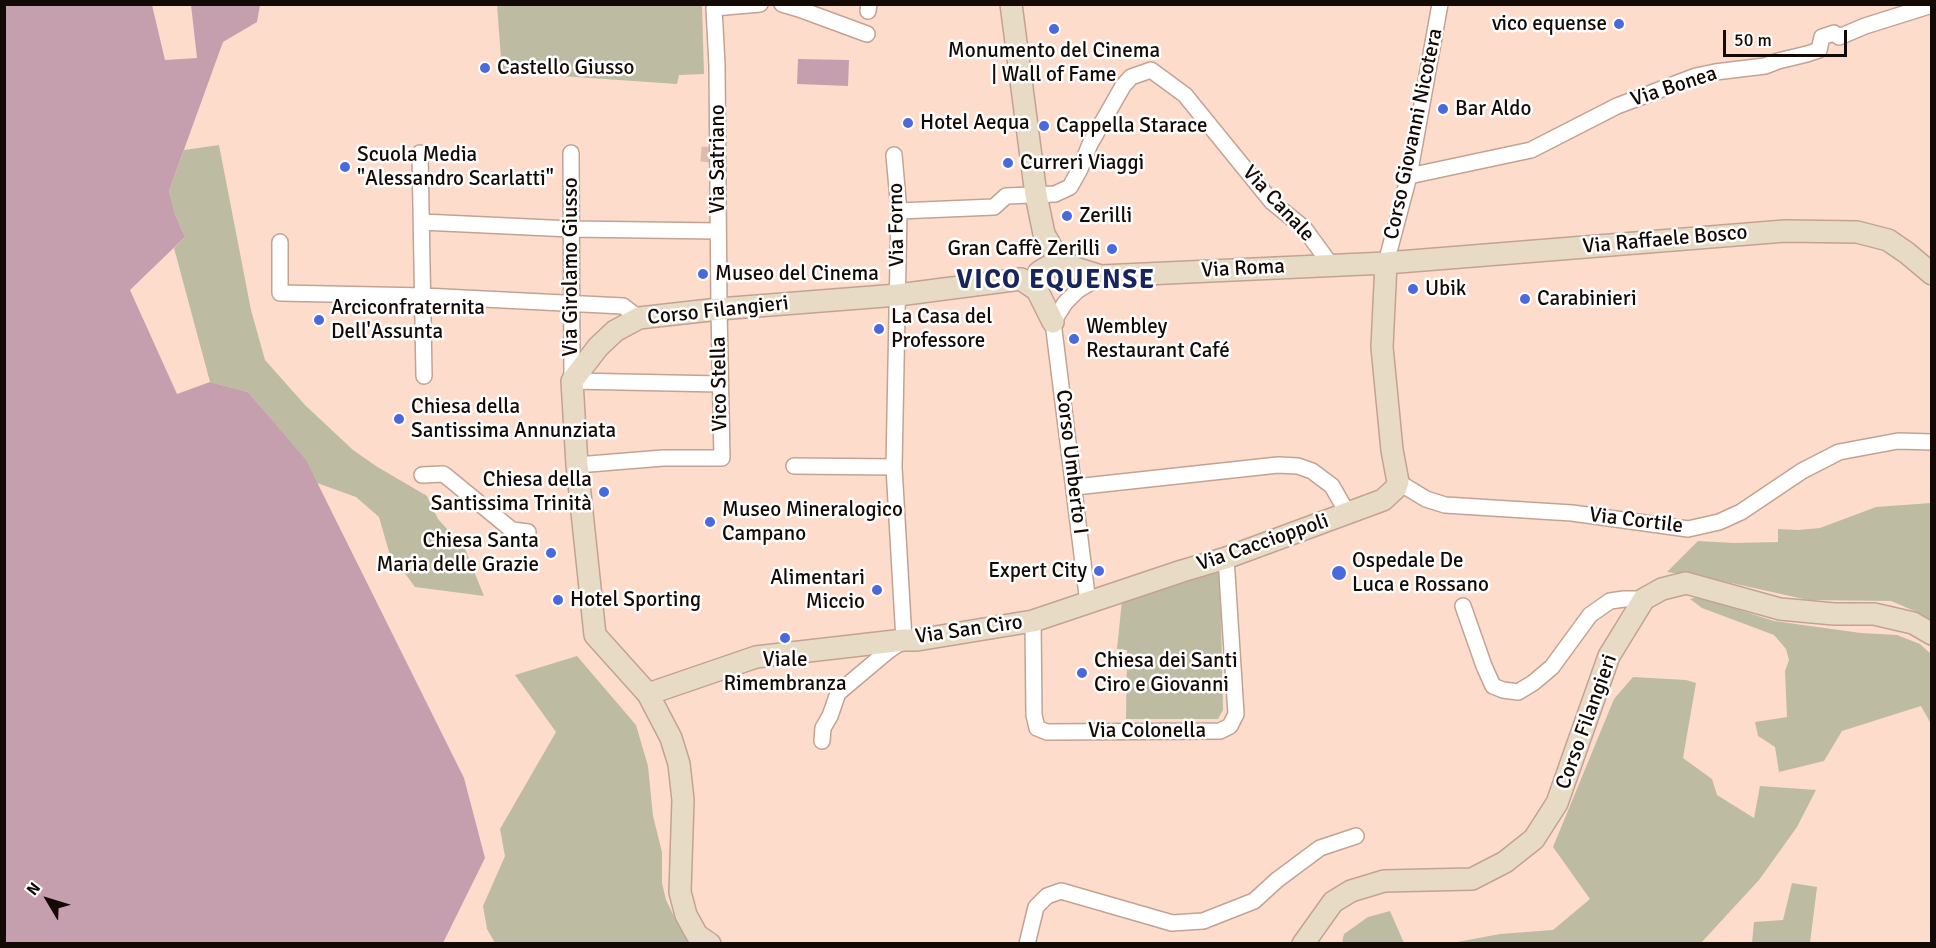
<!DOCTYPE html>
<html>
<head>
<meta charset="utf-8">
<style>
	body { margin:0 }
	#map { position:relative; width:1936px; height:948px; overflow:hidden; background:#fedccc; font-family:Signika,sans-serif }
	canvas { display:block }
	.frame { position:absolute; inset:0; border:6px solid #140a05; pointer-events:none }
	.north { position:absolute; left:18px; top:870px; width:60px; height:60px; -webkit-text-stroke:4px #fff; paint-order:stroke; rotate:308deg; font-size:16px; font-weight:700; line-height:24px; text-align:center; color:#140a05 }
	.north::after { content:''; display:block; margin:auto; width:21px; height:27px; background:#140a05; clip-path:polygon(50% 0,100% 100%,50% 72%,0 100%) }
	.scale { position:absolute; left:1723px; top:30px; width:124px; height:27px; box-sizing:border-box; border:3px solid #140a05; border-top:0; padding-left:8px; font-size:18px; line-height:21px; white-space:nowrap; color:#140a05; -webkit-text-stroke:4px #fff; paint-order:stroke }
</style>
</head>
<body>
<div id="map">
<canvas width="1936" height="948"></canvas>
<div class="frame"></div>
<div class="north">N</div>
<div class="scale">50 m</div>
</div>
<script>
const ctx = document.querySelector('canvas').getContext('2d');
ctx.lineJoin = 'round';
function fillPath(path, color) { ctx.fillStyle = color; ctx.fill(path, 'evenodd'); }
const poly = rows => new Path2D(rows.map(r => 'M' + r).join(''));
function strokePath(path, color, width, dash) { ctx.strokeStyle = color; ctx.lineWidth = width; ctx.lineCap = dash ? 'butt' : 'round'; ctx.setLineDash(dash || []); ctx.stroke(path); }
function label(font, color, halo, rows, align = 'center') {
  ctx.font = font + ' Signika,sans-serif'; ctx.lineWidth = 5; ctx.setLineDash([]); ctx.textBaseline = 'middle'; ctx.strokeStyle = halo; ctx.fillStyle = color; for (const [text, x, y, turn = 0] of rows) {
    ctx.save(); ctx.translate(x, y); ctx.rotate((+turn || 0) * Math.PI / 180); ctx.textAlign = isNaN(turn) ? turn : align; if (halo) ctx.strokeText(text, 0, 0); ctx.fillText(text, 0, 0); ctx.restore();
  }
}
const green = poly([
	[497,5,710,5,702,6,704,74,679,75,677,84,502,72],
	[219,145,251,310,265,360,305,405,353,450,376,466,427,496,438,519,465,549,484,596,415,587,389,552,379,517,356,497,317,483,305,460,248,392,210,382,174,248,185,237,175,214,169,191,184,150],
	[1931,503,1931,620,1917,612,1891,601,1808,600,1718,580,1667,572,1698,541,1734,543,1778,542,1778,529,1798,530,1820,528,1876,507],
	[1220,570,1223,710,1218,719,1126,719,1127,650,1117,649,1122,600],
	[1698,597,1774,621,1861,633,1897,635,1920,644,1931,654,1931,724,1921,706,1842,731,1824,761,1779,772,1775,747,1758,736,1755,722,1787,717,1785,671,1789,660,1786,649,1774,635,1702,608,1690,599],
	[577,656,636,725,648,766,653,816,662,852,662,883,666,900,674,916,688,934,702,943,495,943,487,929,483,906,505,856,500,829,556,732,515,675],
	[1633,677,1686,680,1696,683,1683,758,1712,779,1717,795,1754,818,1760,786,1816,790,1797,827,1759,880,1701,943,1452,943,1500,934,1553,930,1590,899,1553,847,1614,699],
	[1792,883,1817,887,1810,943,1752,943,1754,922,1783,920],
	[1390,911,1404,943,1342,943,1344,934,1368,917]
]);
const water = poly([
	[5,4,152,5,165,60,197,58,191,5,260,5,257,22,223,42,169,191,175,214,185,237,130,290,177,394,210,382,248,392,306,460,464,778,485,858,443,943,5,943],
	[798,59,849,60,848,86,797,84]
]);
const streetTunnel = poly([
	[701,154,714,155]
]);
const street = poly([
	[782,4,799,9,867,34],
	[868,11,869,4],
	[420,153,424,376],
	[571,153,572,381,720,384],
	[1409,176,1531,150,1617,106,1696,76,1715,72,1765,66,1778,61,1807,54,1819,50,1822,37,1834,33,1839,37,1865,26,1932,5],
	[899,211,994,207,1006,196,1055,194,1070,187,1080,169,1090,144,1123,86,1131,77,1151,70,1185,95,1272,202,1304,228,1331,265],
	[422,222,571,229,718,231],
	[280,242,280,293,424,296,623,306,639,318],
	[1386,263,1409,176,1440,4],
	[577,465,663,458,722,458,719,309,717,65,714,8,760,4],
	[794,466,894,467],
	[422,475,443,474,446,476,512,530,528,532],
	[1398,482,1426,499,1445,505,1572,513,1688,529,1719,522,1741,512,1802,471,1839,452,1898,441,1932,442],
	[1075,487,1278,465,1298,466,1312,471,1332,486,1348,514],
	[1088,603,1053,322,1065,303,1078,290,1101,276],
	[1463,606,1484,666,1493,686,1503,690,1518,692,1533,683,1552,667,1590,615,1610,601,1624,599,1644,599],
	[1033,621,1034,715,1037,728,1047,732,1220,731,1230,726,1236,714,1226,558],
	[822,741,823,728,830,716,838,693,888,651,904,640,894,467,899,211,894,155],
	[1027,944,1036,907,1047,896,1061,891,1172,923,1203,921,1254,901,1277,880,1320,848,1356,836]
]);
const secondary = poly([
	[1011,4,1036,195,1044,234,1053,250,1063,260,1075,268,1101,276,1386,263,1785,231,1857,232,1888,240,1907,253,1932,274],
	[1021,279,1037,290,1053,322],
	[1037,290,1037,278,1039,272,1044,269,1051,265,1075,268],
	[648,694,756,657,904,640,917,640,1033,621,1182,571,1226,558,1383,500,1396,488,1398,482,1392,450,1382,347,1386,263],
	[710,944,697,935,686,915,680,892,683,800,679,764,671,738,648,694,595,635,577,465,572,381,598,347,615,331,639,318,719,309,898,295,1021,279],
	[1303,944,1333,902,1351,891,1384,881,1472,879,1505,862,1534,839,1557,803,1609,656,1644,599,1662,589,1686,583,1780,609,1834,614,1874,614,1913,623,1932,634]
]);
const markers = [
	[1619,24,6,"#4a69dd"],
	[1054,29,6,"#4a69dd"],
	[485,68,6,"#4a69dd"],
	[1443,109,6,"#4a69dd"],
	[908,123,6,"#4a69dd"],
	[1044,126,6,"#4a69dd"],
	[1008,163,6,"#4a69dd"],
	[345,167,6,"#4a69dd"],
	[1067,216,6,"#4a69dd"],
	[1112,249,6,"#4a69dd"],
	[703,274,6,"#4a69dd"],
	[1413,289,6,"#4a69dd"],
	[1525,299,6,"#4a69dd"],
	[319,320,6,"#4a69dd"],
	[879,329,6,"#4a69dd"],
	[1074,339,6,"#4a69dd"],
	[399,419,6,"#4a69dd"],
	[604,492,6,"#4a69dd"],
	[710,522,6,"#4a69dd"],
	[551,553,6,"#4a69dd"],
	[1099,571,6,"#4a69dd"],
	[1339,573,8,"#4a69dd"],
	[877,590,6,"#4a69dd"],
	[558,600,6,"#4a69dd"],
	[785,638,6,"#4a69dd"],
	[1082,673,6,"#4a69dd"]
];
const poiNames = [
	["vico equense",1607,24,"right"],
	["Monumento del Cinema",1054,51,"center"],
	["| Wall of Fame",1054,75,"center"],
	["Castello Giusso",497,68],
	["Bar Aldo",1455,109],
	["Hotel Aequa",920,123],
	["Cappella Starace",1056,126],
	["Scuola Media",357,155],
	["\"Alessandro Scarlatti\"",357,179],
	["Curreri Viaggi",1020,163],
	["Zerilli",1079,216],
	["Gran Caffè Zerilli",1100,249,"right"],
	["Museo del Cinema",715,274],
	["Ubik",1425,289],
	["Carabinieri",1537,299],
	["Arciconfraternita",331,308],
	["Dell'Assunta",331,332],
	["La Casa del",891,317],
	["Professore",891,341],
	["Wembley",1086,327],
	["Restaurant Café",1086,351],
	["Chiesa della",411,407],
	["Santissima Annunziata",411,431],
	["Chiesa della",592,480,"right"],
	["Santissima Trinità",592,504,"right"],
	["Museo Mineralogico",722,510],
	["Campano",722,534],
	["Chiesa Santa",539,541,"right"],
	["Maria delle Grazie",539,565,"right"],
	["Ospedale De",1352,561],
	["Luca e Rossano",1352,585],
	["Expert City",1087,571,"right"],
	["Alimentari",865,578,"right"],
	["Miccio",865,602,"right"],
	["Hotel Sporting",570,600],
	["Viale",785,660,"center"],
	["Rimembranza",785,684,"center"],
	["Chiesa dei Santi",1094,661],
	["Ciro e Giovanni",1094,685]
];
const streetNames = [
	["Via Bonea",1674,87,-18],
	["Corso Giovanni Nicotera",1414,134,-78],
	["Via Satriano",718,159,-90],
	["Via Canale",1278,204,47],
	["Via Forno",897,225,-91],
	["Via Raffaele Bosco",1665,240,-5],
	["Via Girolamo Giusso",571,267,-90],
	["Via Roma",1243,269,-3],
	["Corso Filangieri",718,311,-6],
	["Vico Stella",720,384,-91],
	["Corso Umberto I",1071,462,83],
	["Via Cortile",1636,521,7],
	["Via Caccioppoli",1263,543,-19],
	["Via San Ciro",969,630,-8],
	["Corso Filangieri",1587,722,-70],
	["Via Colonella",1147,731]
];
const districtNames = [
	["VICO EQUENSE",1056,281]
];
fillPath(green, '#bdbca3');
fillPath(water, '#c69faf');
strokePath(streetTunnel, '#dbbcae', 15, [15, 8]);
strokePath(street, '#c2a393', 18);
strokePath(secondary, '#c2a393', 24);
strokePath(street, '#fff', 15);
strokePath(secondary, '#e8dbc5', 21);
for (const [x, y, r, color] of markers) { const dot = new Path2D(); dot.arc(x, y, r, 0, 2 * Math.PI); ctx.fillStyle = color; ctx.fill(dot); strokePath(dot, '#fff', 2); }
label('21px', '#140a05', '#fff', poiNames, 'left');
label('21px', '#140a05', '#fff', streetNames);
ctx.letterSpacing = '1.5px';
label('bold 27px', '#17255c', '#fff', districtNames);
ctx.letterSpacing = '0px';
</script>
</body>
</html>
